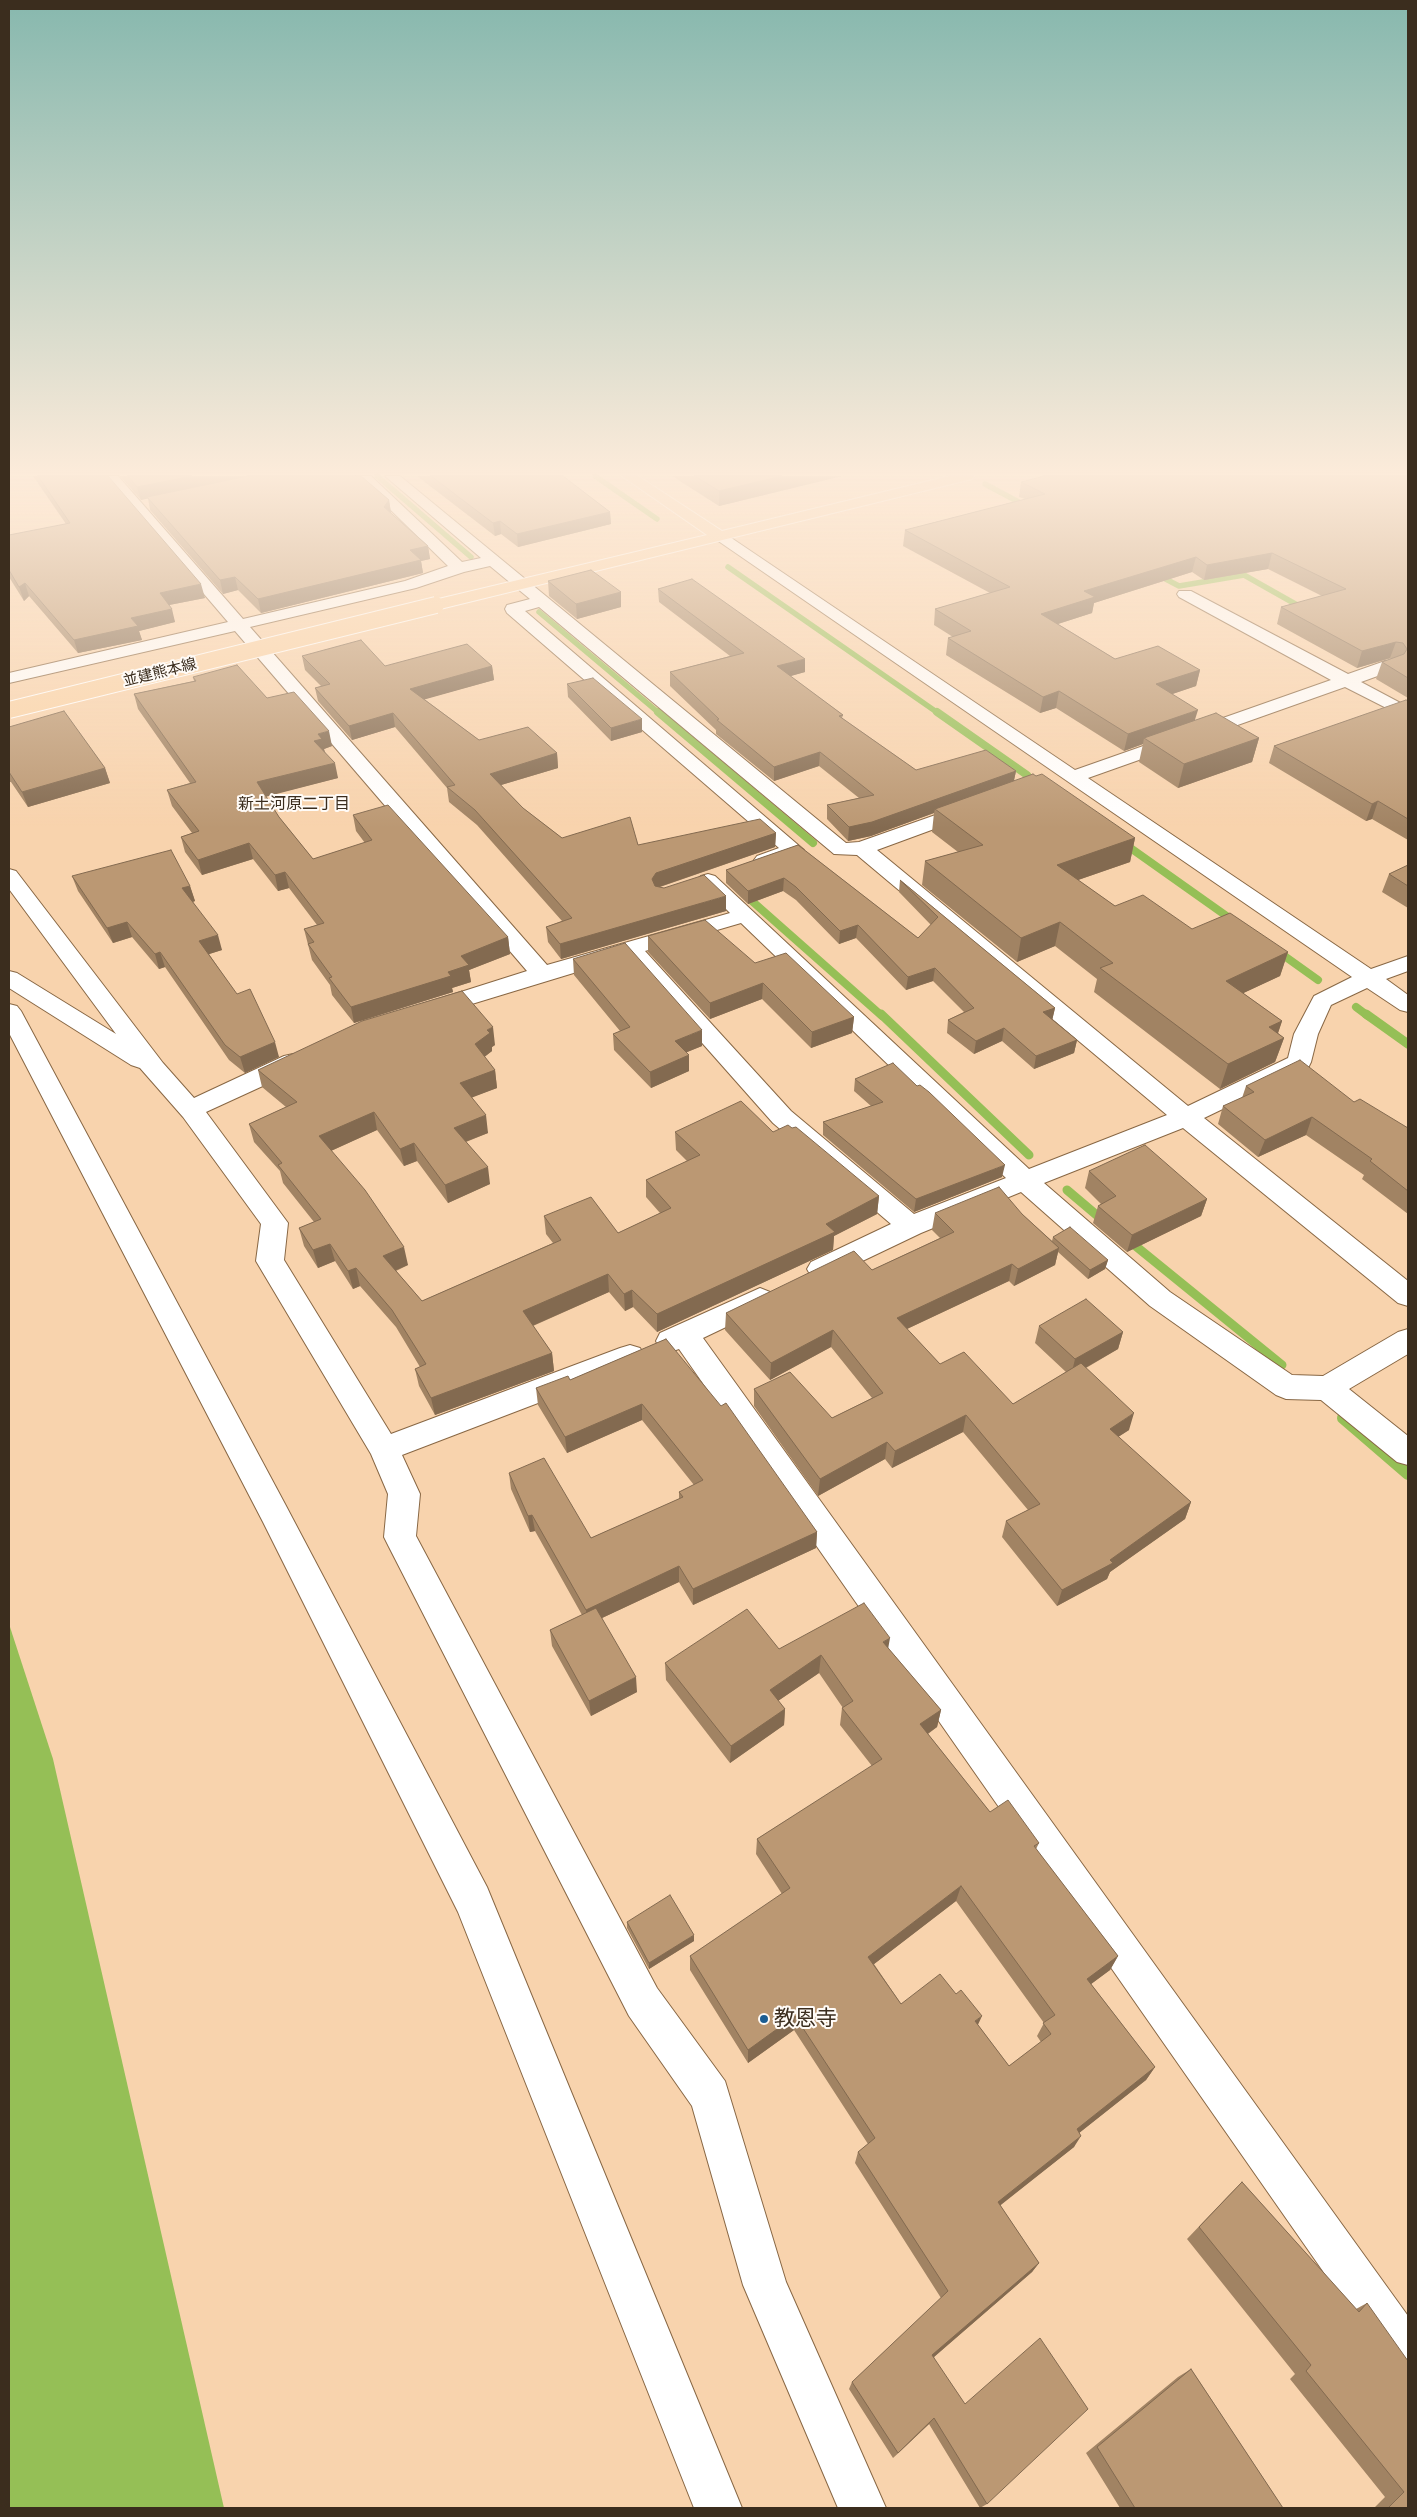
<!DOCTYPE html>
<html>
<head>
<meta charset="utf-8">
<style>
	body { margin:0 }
	#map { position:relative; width:1417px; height:2517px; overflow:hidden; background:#f8d3ad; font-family:"Space Grotesk",sans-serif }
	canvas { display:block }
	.frame { position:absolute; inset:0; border:10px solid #3b2d1e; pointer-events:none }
</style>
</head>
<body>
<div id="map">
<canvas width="1417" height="2517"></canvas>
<div class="frame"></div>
</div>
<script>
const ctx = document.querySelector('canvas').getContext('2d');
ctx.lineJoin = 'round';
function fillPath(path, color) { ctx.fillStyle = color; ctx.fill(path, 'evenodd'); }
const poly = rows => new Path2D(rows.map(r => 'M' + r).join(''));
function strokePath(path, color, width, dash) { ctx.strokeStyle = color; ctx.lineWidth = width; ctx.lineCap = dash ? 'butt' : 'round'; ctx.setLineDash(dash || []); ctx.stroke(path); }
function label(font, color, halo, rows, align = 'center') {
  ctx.font = font + ' "Space Grotesk","Noto Sans JP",sans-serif'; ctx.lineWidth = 4; ctx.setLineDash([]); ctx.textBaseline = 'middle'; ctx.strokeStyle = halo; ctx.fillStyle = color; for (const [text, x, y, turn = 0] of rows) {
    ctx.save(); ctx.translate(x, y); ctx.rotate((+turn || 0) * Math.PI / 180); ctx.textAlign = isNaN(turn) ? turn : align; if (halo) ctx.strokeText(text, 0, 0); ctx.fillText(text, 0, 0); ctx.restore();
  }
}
const water = poly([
	[9,1624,53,1759,224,2508,9,2508]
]);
const streamFar3 = poly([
	[377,476,471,557],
	[595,476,657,519],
	[985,484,1028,507],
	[728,567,938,713],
	[1156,574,1179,586,1244,575,1306,610],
	[539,612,659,713]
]);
const streamFar2 = poly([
	[658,712,813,843],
	[937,712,1027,775],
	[1122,842,1235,922],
	[744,894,882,1016],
	[1276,950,1318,980],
	[1356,1007,1368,1016]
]);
const streamFar1 = poly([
	[881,1014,1029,1155],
	[1366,1014,1408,1044],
	[1067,1190,1106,1223],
	[1127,1239,1282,1365]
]);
const stream = poly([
	[1343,1418,1408,1474]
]);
const minor = poly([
	[103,476,118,476,243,619,405,581,448,566,356,476,371,476,462,562,481,558,385,476,400,476,846,843,859,842,961,806,975,806,978,810,975,814,877,850,1188,1106,1288,1058,1294,1034,1314,996,1352,977,711,536,714,533,724,533,1075,770,1331,680,1179,597,1177,594,1179,591,1191,591,1348,674,1385,661,1397,661,1400,665,1397,669,1361,682,1408,707,1408,719,1345,687,1088,778,1371,969,1408,956,1408,971,1386,979,1408,995,1408,1012,1400,1010,1367,988,1331,1005,1318,1034,1311,1062,1308,1068,1204,1118,1408,1281,1408,1306,1398,1303,1183,1128,1044,1183,1170,1292,1292,1375,1323,1376,1398,1332,1408,1329,1408,1354,1349,1389,1408,1436,1408,1465,1397,1462,1321,1400,1286,1399,1276,1395,1150,1306,1021,1192,921,1233,831,1276,821,1279,811,1276,807,1269,811,1262,891,1224,773,1123,626,957,439,1014,431,1016,423,1014,419,1009,423,1004,527,971,235,631,9,683,9,673,228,622,103,476],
	[490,566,530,599,507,605,505,609,507,613,779,848,757,856,754,860,757,864,764,866,771,864,801,854,804,850,525,611,539,607,834,854,857,855,1167,1115,1029,1169,715,876,708,874,701,876,697,880,730,913,547,965,250,627,416,588,464,572,490,566],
	[741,923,1006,1178,914,1214,791,1111,645,951,741,923],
	[9,869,16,871,163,1063,194,1098,284,1056,293,1054,302,1056,305,1062,302,1068,206,1112,288,1223,284,1260,391,1434,620,1348,630,1345,640,1348,645,1356,640,1364,402,1455,420,1494,416,1536,657,1988,725,2081,786,2282,886,2508,838,2508,743,2285,692,2106,629,2016,389,1547,384,1537,388,1494,371,1454,256,1261,261,1224,183,1117,140,1068,131,1065,9,988,9,971,17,973,116,1034,9,889,9,869],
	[9,1004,17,1006,21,1011,285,1504,487,1887,742,2508,694,2508,458,1912,263,1522,9,1033,9,1004],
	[760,1288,770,1292,774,1299,770,1306,703,1338,1408,2316,1408,2377,1392,2370,679,1349,670,1352,660,1349,656,1341,660,1333,760,1288]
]);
const major = poly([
	[622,476,638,476,722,531,950,476,974,476,972,479,436,610,430,609,428,605,430,601,707,535,622,476]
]);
const majorBridge = poly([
	[9,710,436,605]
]);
const wall = poly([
	[33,476,108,476,205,598,169,605,175,622,139,631,142,640,78,653,29,596,24,601,9,577,9,535,66,524],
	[120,476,361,476,389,500,391,513,428,546,430,559,421,561,423,573,261,613,238,590,223,594,150,510,148,498,141,500],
	[417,476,563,476,610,512,611,524,518,547,501,534,495,536],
	[672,476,842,476,719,506],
	[1408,476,1408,698,1376,679,1382,662,1392,658,1357,668,1277,624,1281,607,1322,596,1268,569,1204,580,1192,572,1094,603,1092,613,1058,624,1115,659,1200,670,1196,686,1172,694,1195,721,1259,738,1252,762,1178,788,1139,762,1143,744,1124,751,1056,708,1040,713,946,655,948,638,953,637,934,625,935,609,990,593,903,546,905,530,1025,499,1019,497,1021,482],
	[548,581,621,592,621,607,577,619,549,596],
	[658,589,805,672,790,676,843,715,842,718,916,770,1016,771,1014,780,1135,838,1130,862,1078,880,1115,906,1192,929,1288,952,1280,976,1243,993,1282,1021,1278,1033,1284,1038,1275,1062,1220,1089,1094,992,1097,979,1055,946,1017,962,922,885,925,861,958,852,932,832,934,813,871,836,848,841,827,819,827,805,859,798,819,766,774,781,716,734,716,730,670,686,670,672,730,656,659,602],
	[302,656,385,666,492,666,494,680,424,699,479,740,557,753,558,768,501,785,523,808,562,838,638,845,776,833,775,847,660,887,726,911,561,959,548,942,546,927,562,921,477,825,449,802,447,788,395,727,352,740,318,701,315,688,321,686,305,670],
	[193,677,267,698,332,746,324,749,325,752,338,778,266,796,279,817,313,859,365,843,356,831,353,815,508,937,510,954,469,970,471,982,452,988,453,992,354,1023,332,995,330,985,312,960,304,929,317,925,289,888,278,891,253,859,202,875,185,852,181,837,192,833,172,806,167,790,190,783,138,709,134,694,194,681],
	[567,684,642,732,611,741,568,697],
	[1408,701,1408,840,1372,819,1366,821,1269,763,1274,746],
	[9,727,105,768,110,783,28,807,11,782,9,782],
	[798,845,918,938,931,925,899,892,900,880,1055,1008,1052,1020,1077,1040,1074,1053,1034,1069,1002,1041,974,1054,947,1033,948,1020,964,1012,933,981,906,990,856,938,839,944,796,900,783,891,748,904,726,883,726,870],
	[1408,865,1408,908,1382,892,1389,874],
	[72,876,190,886,195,901,193,902,222,950,209,954,279,1057,245,1073,229,1060,165,967,159,969,132,937,113,943,78,891],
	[648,936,755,963,854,1017,852,1033,811,1048,762,999,710,1019,648,952],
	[573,959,702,1046,687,1052,689,1071,651,1088,614,1050,613,1034,620,1031,574,975],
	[495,1045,492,1047,492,1051,484,1057,495,1070,497,1088,472,1097,488,1133,466,1142,490,1184,448,1203,417,1161,404,1166,377,1130,331,1151,408,1265,396,1271,422,1301,553,1243,546,1234,544,1216,618,1233,660,1213,646,1197,646,1180,687,1161,676,1150,675,1132,773,1132,879,1196,877,1214,834,1236,833,1250,657,1332,633,1307,625,1311,609,1292,533,1326,552,1353,554,1371,435,1415,419,1386,415,1369,420,1367,396,1327,360,1286,353,1289,335,1261,318,1268,304,1246,299,1228,314,1222,283,1183,280,1171,254,1142,249,1124,286,1107,262,1087,258,1070],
	[855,1079,1002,1177,914,1212,823,1135,823,1122,871,1106,854,1091],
	[1246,1086,1354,1102,1408,1128,1408,1214,1362,1179,1364,1175,1306,1135,1258,1157,1218,1124,1223,1106,1242,1098],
	[1089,1171,1207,1199,1201,1216,1127,1252,1093,1223,1098,1206,1101,1204,1085,1188],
	[935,1213,1022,1214,1052,1241,1053,1237,1108,1260,1105,1269,1088,1279,1058,1252,1055,1265,1014,1286,1009,1281,907,1329,940,1364,1013,1404,1066,1372,1035,1343,1039,1326,1123,1332,1118,1349,1086,1368,1129,1430,1118,1437,1191,1502,1185,1519,1110,1572,1107,1579,1057,1606,1002,1537,1006,1521,1028,1510,963,1432,892,1468,885,1459,818,1496,754,1406,754,1389,832,1418,872,1398,831,1347,770,1380,725,1330,726,1313,872,1270,940,1238,932,1230],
	[666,1339,817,1532,816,1548,693,1605,679,1582,602,1618,637,1692,591,1716,552,1646,550,1630,582,1615,535,1531,530,1532,511,1489,509,1473,591,1538,679,1499,679,1492,694,1485,642,1420,567,1453,538,1405,536,1388,570,1380],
	[888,1648,941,1710,937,1727,928,1734,990,1812,1039,1843,1036,1849,1118,1956,1110,1970,1091,1984,1155,2067,1146,2080,1079,2133,1074,2147,1000,2205,1039,2263,1032,2272,934,2357,987,2504,980,2508,929,2424,893,2458,849,2389,852,2382,941,2298,855,2163,858,2152,868,2144,794,2030,748,2063,690,1970,690,1956,782,1894,756,1854,757,1839,872,1766,840,1725,842,1708,843,1708,819,1673,778,1701,785,1709,784,1725,730,1763,666,1680,665,1663,779,1649],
	[956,1901,1044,2023,1037,2036,1041,2042,1009,2066,978,2025,901,2004,874,1964],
	[627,1922,694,1941,649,1969,627,1928],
	[1242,2182,1356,2309,1367,2303,1408,2508,1374,2508,1385,2497,1290,2379,1295,2374,1187,2239,1229,2195],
	[1191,2369,1283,2508,1120,2508,1086,2453,1178,2377]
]);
const shadedWall = poly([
	[192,476,253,476,141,500,137,487],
	[782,476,842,476,719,506,719,491],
	[389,500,391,513,384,507],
	[610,512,611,524,518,547,517,534],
	[500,521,501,534,495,536,493,523],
	[428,546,430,559,421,561,423,573,261,613,258,599,410,550],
	[1272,553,1268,569,1204,580,1207,565],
	[1196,557,1192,572,1094,603,1092,613,1039,630,1041,614,1084,591],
	[235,577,238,590,223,594,220,580],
	[25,583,29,596,24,601,19,587],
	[201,584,205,598,164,606,160,593],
	[621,592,621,607,577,619,576,604],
	[172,609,175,622,139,631,142,640,78,653,74,640,131,618],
	[1396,642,1390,658,1357,668,1362,651],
	[805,659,805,672,777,680,777,666],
	[492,666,494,680,412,703,410,689],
	[1200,670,1196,686,1152,701,1156,684],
	[1059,691,1056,708,1040,713,1043,697],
	[1198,710,1193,726,1144,738,1143,744,1124,751,1128,734],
	[393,713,395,727,352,740,349,726],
	[642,719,642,732,611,741,611,728],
	[329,731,332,746,324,749,325,754,314,741,318,734],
	[1259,738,1252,762,1178,788,1184,764],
	[820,752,819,766,774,781,774,767],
	[557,753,558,768,491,788,490,774],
	[335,763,338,778,261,798,257,782],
	[105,768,110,783,28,807,22,792],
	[1016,771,1013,785,935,809,934,813,871,836,848,841,849,827],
	[1378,801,1372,819,1366,821,1372,804],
	[776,833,775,847,656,888,652,879,656,873],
	[1135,838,1130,862,1052,889,1057,865],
	[249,843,253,859,202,875,198,860],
	[285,872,289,888,278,891,275,875],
	[784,878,783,891,748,904,748,891],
	[190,886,195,901,187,904,182,888],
	[726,896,726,911,561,959,560,944],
	[127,922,132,937,113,943,107,928],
	[1060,922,1055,946,1017,962,1021,938],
	[858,925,856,938,839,944,840,931],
	[218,935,222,950,203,956,199,941],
	[508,937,510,954,469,970,471,982,452,988,453,992,354,1023,351,1007,448,972,461,956],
	[160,952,165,967,159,969,155,954],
	[1288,952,1280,976,1218,1005,1226,981],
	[935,968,933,981,906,990,908,977],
	[763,983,762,999,710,1019,710,1003],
	[1055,1008,1052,1021,1043,1012],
	[854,1017,852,1033,811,1048,812,1032],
	[1282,1021,1275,1042,1284,1038,1275,1062,1220,1089,1228,1064,1269,1027],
	[493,1027,495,1045,492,1047,492,1051,478,1062,475,1044,487,1030],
	[1004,1028,1002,1041,974,1054,976,1041],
	[702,1030,702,1046,675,1057,675,1041],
	[1077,1040,1074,1053,1034,1069,1036,1056],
	[275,1042,279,1057,245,1073,240,1057],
	[689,1055,689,1071,651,1088,650,1072],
	[495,1070,497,1088,463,1101,460,1083],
	[374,1112,377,1130,324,1154,319,1136],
	[486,1115,488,1133,457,1145,454,1128],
	[1312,1117,1306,1135,1258,1157,1265,1140],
	[414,1143,417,1161,404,1166,400,1149],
	[1005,1165,1002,1177,914,1212,916,1199],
	[488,1167,490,1184,448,1203,445,1185],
	[879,1196,877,1214,834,1236,833,1250,657,1332,657,1314],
	[1207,1199,1201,1216,1127,1252,1132,1235],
	[330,1244,335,1261,318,1268,313,1250],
	[404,1247,408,1265,387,1274,383,1256],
	[1059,1248,1055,1265,1014,1286,1018,1269],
	[1108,1260,1105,1269,1088,1279,1090,1270],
	[1012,1264,1009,1281,894,1335,897,1318],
	[356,1268,360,1286,353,1289,348,1271],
	[608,1274,609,1292,525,1329,523,1311],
	[632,1290,633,1307,625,1311,624,1294],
	[833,1330,831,1347,770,1380,771,1363],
	[1123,1332,1118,1349,1071,1376,1075,1359],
	[552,1353,554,1371,435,1415,431,1398],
	[642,1404,642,1420,567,1453,565,1437],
	[1134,1413,1129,1430,1104,1446,1110,1429],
	[966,1415,963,1432,892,1468,895,1451],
	[887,1442,885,1459,818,1496,820,1479],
	[1191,1502,1185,1519,1110,1572,1107,1579,1057,1606,1062,1590,1110,1560],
	[532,1515,535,1531,530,1532,528,1516],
	[817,1532,816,1548,693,1605,693,1589],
	[679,1566,679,1582,587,1625,586,1610],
	[890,1638,887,1655,883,1642],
	[821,1655,819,1673,769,1707,770,1690],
	[636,1677,637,1692,591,1716,589,1701],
	[785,1709,784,1725,730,1763,731,1746],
	[941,1710,937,1727,917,1741,920,1724],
	[961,1886,956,1901,865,1971,868,1957],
	[694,1935,694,1941,649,1969,649,1963],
	[1118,1956,1110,1970,1079,1993,1087,1979],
	[795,2016,794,2030,748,2063,748,2050],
	[982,2016,976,2029,975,2021],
	[1155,2067,1146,2080,1069,2141,1077,2129],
	[1081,2136,1074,2147,992,2212,998,2202],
	[1039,2263,1032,2272,927,2363,932,2355],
	[934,2418,929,2424,893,2458,898,2453]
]);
const building = poly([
	[38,476,108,476,201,584,160,593,172,609,131,618,138,626,74,640,25,583,19,587,9,570,9,535,70,523,38,476],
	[128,476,192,476,137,487,128,476],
	[248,476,361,476,389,500,384,507,428,546,410,550,421,560,258,599,235,577,220,580,147,497,248,476],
	[431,476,563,476,610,512,517,534,500,521,493,523,431,476],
	[695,476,782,476,719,491,695,476],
	[1044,476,1408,476,1408,678,1382,662,1404,654,1407,649,1403,643,1396,642,1362,651,1281,607,1346,589,1272,553,1207,565,1196,557,1084,591,1095,597,1041,614,1115,659,1158,646,1200,670,1156,684,1198,710,1128,734,1059,691,1043,697,948,638,971,631,935,609,1010,587,905,530,1045,494,1021,482,1044,476],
	[591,570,621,592,576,604,548,581,591,570],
	[692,579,805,659,777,666,843,715,839,716,916,770,986,750,1016,771,872,822,849,827,827,805,874,795,820,752,774,767,717,720,719,719,670,672,744,653,658,589,692,579],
	[361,640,385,666,467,644,492,666,410,689,479,740,528,727,557,753,490,774,523,808,562,838,630,817,638,845,760,819,776,833,656,873,652,879,655,886,664,888,704,875,726,896,560,944,546,927,572,918,475,810,447,787,455,785,393,713,349,726,315,688,330,684,302,656,361,640],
	[237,665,267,698,294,692,329,731,318,734,322,739,314,741,335,763,257,782,279,817,313,859,372,840,353,815,388,805,508,937,461,956,469,965,448,972,451,976,351,1007,329,978,332,977,308,944,314,942,304,929,324,923,285,872,275,875,249,843,198,860,181,837,199,831,167,790,196,782,134,694,196,681,193,677,237,665],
	[593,678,642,719,611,728,567,684,593,678],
	[1406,700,1408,701,1408,819,1378,801,1372,804,1274,746,1406,700],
	[64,711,105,768,22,792,9,772,9,727,64,711],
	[1216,713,1259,738,1184,764,1144,738,1216,713],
	[1033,774,1036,776,1042,774,1135,838,1057,865,1115,906,1143,895,1192,929,1230,913,1288,952,1226,981,1282,1021,1269,1027,1284,1038,1228,1064,1100,968,1113,963,1060,922,1021,938,925,861,983,845,935,809,1033,774],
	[798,845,918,938,938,917,900,880,1055,1008,1043,1012,1077,1040,1036,1056,1004,1028,976,1041,948,1020,974,1008,935,968,908,977,858,925,840,931,796,887,784,878,748,891,726,870,798,845],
	[171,850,190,886,182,888,218,935,199,941,237,994,250,989,275,1042,240,1057,225,1045,160,952,155,954,127,922,107,928,72,876,171,850],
	[1408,865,1408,886,1389,874,1408,865],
	[705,920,755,963,786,953,854,1017,812,1032,763,983,710,1003,648,936,705,920],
	[625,943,702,1030,675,1041,689,1055,650,1072,613,1034,630,1027,573,959,625,943],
	[462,991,493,1027,487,1030,490,1033,475,1044,495,1070,460,1083,486,1115,454,1128,488,1167,445,1185,414,1143,400,1149,374,1112,319,1136,365,1190,404,1247,383,1256,422,1301,561,1240,544,1216,591,1197,618,1233,671,1208,646,1180,700,1155,675,1132,741,1101,773,1132,788,1125,792,1128,796,1127,879,1196,826,1224,835,1232,657,1314,632,1290,624,1294,608,1274,523,1311,552,1353,431,1398,415,1369,426,1364,392,1310,356,1268,348,1271,330,1244,313,1250,299,1228,321,1219,278,1165,282,1163,249,1124,297,1102,258,1070,362,1021,462,991],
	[1300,1060,1354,1102,1360,1099,1408,1128,1408,1191,1370,1161,1372,1159,1312,1117,1265,1140,1223,1106,1254,1092,1246,1086,1300,1060],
	[893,1063,917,1086,920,1085,929,1092,1005,1165,916,1199,823,1122,883,1102,855,1079,893,1063],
	[1145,1145,1207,1199,1132,1235,1098,1206,1116,1196,1089,1171,1145,1145],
	[999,1187,1022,1214,1059,1248,1018,1269,1012,1264,897,1318,940,1364,964,1352,1013,1404,1081,1363,1134,1413,1110,1429,1191,1502,1110,1560,1113,1563,1062,1590,1006,1521,1040,1504,966,1415,895,1451,887,1442,820,1479,754,1389,790,1372,832,1418,883,1393,833,1330,771,1363,726,1313,854,1251,872,1270,954,1232,935,1213,999,1187],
	[1070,1227,1108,1260,1090,1270,1053,1237,1070,1227],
	[1086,1299,1123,1332,1075,1359,1039,1326,1086,1299],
	[666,1339,721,1406,726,1403,817,1532,693,1589,679,1566,586,1610,532,1515,528,1516,509,1473,544,1458,591,1538,683,1497,679,1492,703,1480,642,1404,565,1437,536,1388,568,1376,570,1380,666,1339],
	[864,1603,890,1638,883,1642,941,1710,920,1724,990,1812,1008,1800,1039,1843,1034,1846,1118,1956,1087,1979,1155,2067,1077,2129,1081,2136,998,2202,1039,2263,932,2355,965,2404,1040,2338,1088,2409,987,2504,934,2418,898,2453,852,2382,948,2291,858,2152,875,2138,795,2016,748,2050,690,1956,790,1888,757,1839,882,1759,842,1708,853,1701,821,1655,770,1690,785,1709,731,1746,665,1663,747,1609,779,1649,864,1603],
	[961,1886,1055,2015,1043,2023,1051,2034,1009,2066,975,2021,982,2016,961,1990,956,1994,940,1974,901,2004,868,1957,961,1886],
	[596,1608,636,1677,589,1701,550,1630,596,1608],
	[670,1895,694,1935,649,1963,627,1922,670,1895],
	[1242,2182,1359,2312,1367,2303,1408,2361,1408,2508,1388,2508,1404,2492,1306,2371,1311,2365,1199,2227,1242,2182],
	[1191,2369,1283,2508,1135,2508,1097,2447,1191,2369]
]);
const markers = [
	[764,2019,5,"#1b5d92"]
];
const farStreetnames = [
	["並建熊本線",160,673,-14]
];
const farNeighbourhoodnames = [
	["新土河原二丁目",294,805]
];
const nearPoinames = [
	["教恩寺",774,2019]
];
fillPath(water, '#95bf56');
strokePath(streamFar3, '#95bf56', 5.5);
strokePath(streamFar2, '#95bf56', 8);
strokePath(streamFar1, '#95bf56', 9);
strokePath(stream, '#95bf56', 12);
strokePath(minor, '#886744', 2);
strokePath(major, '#fff', 2);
fillPath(minor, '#fff');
fillPath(major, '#fad3a7');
strokePath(majorBridge, '#fff', 18, []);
strokePath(majorBridge, '#fad3a7', 16);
fillPath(wall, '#a18363');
fillPath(shadedWall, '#836a50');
fillPath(building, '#bb9873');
strokePath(building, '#836a50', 1);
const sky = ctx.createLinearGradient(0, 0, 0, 828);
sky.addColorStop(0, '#87b8ae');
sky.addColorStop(0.57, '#fcebda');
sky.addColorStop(1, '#fcebda00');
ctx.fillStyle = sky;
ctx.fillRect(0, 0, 1417, 828);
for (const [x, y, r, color] of markers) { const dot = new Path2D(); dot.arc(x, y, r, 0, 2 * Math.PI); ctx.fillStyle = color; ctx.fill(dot); strokePath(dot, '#fffbf7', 2); }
label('15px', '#3b2d1e', '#fffbf7', farStreetnames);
label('16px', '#3b2d1e', '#fffbf7', farNeighbourhoodnames);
label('21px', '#3b2d1e', '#fffbf7', nearPoinames, 'left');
</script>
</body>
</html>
